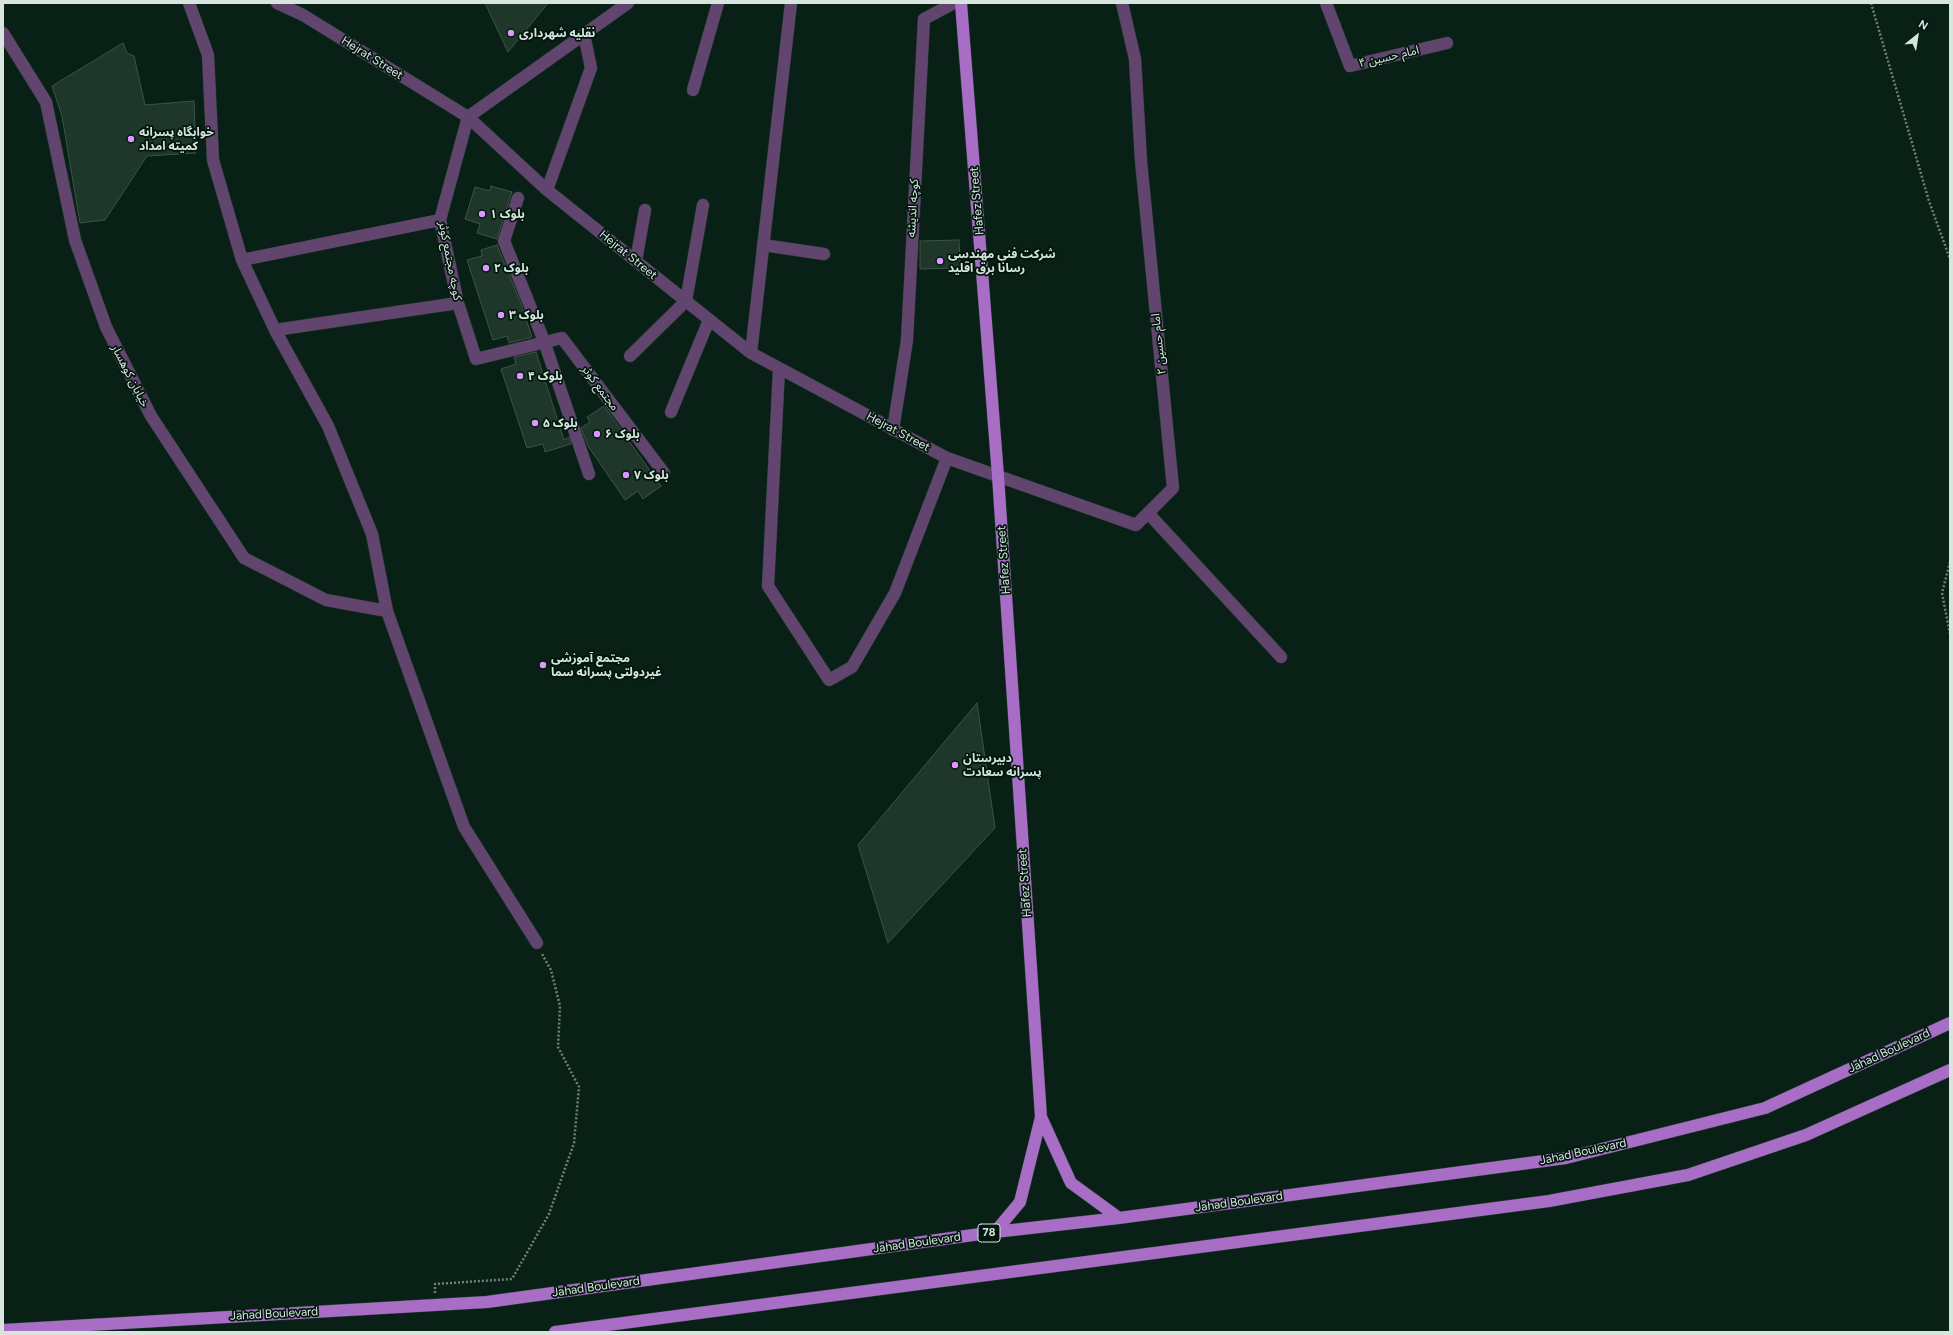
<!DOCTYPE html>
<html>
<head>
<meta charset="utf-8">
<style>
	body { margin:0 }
	#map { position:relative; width:1953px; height:1335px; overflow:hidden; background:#082015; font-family:Figtree,sans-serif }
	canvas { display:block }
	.frame { position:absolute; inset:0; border:4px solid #d7e5de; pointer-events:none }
	.north { position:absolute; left:1897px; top:16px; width:40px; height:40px; -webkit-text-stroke:3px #01160d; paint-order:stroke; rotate:30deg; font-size:11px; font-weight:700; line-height:16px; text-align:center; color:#d7e5de }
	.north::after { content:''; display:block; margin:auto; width:14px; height:18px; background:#d7e5de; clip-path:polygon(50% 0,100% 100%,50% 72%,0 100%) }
</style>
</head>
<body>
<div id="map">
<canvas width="1953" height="1335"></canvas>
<div class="frame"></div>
<div class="north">N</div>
</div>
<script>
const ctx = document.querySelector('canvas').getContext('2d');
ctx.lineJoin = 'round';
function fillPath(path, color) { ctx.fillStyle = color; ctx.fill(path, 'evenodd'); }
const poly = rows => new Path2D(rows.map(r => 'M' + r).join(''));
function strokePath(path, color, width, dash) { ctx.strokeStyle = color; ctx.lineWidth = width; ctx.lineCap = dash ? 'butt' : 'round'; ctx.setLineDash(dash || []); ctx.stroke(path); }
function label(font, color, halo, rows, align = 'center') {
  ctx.font = font + ' Figtree,"Noto Sans Arabic",sans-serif'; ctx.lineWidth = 3.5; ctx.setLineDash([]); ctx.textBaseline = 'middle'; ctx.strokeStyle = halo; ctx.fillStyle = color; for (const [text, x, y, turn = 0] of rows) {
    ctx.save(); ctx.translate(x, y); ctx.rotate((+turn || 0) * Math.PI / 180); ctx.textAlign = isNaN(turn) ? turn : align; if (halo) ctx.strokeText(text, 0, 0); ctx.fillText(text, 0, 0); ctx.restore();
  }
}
const building = poly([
	[485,3,548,3,508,52,485,3],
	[123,43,127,53,134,56,145,105,194,101,196,153,147,156,105,220,80,223,62,116,52,86,123,43],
	[491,186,512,192,497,239,477,233,480,224,465,219,475,187,490,191,491,186],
	[959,240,960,268,920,269,920,241,959,240],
	[497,245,520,301,532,337,509,343,507,336,493,340,467,260,482,256,481,250,497,245],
	[536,352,564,440,569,437,571,444,545,452,543,444,527,448,501,369,516,364,514,357,536,352],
	[604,406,661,486,643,499,638,491,625,500,588,446,581,428,590,422,587,417,604,406],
	[977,703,995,828,888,943,858,845,977,703]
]);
const path = poly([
	[1871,3,1929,201,1950,259],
	[1950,562,1942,593,1950,634],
	[435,1293,435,1284,512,1279,549,1214,574,1143,579,1087,558,1047,560,1006,551,970,542,954]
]);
const minor = poly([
	[189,3,208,55,213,160,242,260,275,330,328,426,372,534,387,611,464,827,537,943],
	[277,3,303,15,468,117,547,190,751,353,947,458,1136,525,1173,488,1141,161,1135,59,1122,3],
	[628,3,468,117,440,220,458,303,476,359,562,338,664,473],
	[1326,3,1350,66,1447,43],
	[3,33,46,102,75,240,106,327,151,416,244,558,326,600,387,611],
	[693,90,718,3],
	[547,190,591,68,584,34],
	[518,198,504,241,544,341,589,474],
	[763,245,824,254],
	[242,260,440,220],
	[636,261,645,210],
	[275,330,458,303],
	[751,353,791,3],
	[630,356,686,301,703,205],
	[779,369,768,586,829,680,852,667,895,593,947,458],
	[671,412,709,320],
	[893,430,907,340,924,19,954,3],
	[1148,513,1281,657]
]);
const major = poly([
	[961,3,998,476,1041,1117,1020,1202,995,1232],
	[1041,1117,1071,1183,1119,1218],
	[3,1330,487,1302,995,1232,1119,1218,1566,1158,1765,1108,1950,1023],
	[555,1332,1549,1201,1688,1175,1806,1135,1950,1070]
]);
const markers = [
	[511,33,4,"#d99af7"],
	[131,139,4,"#d99af7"],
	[482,214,4,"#d99af7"],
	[940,261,4,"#d99af7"],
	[486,268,4,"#d99af7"],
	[501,315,4,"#d99af7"],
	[520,376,4,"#d99af7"],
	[535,423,4,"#d99af7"],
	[597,434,4,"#d99af7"],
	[626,475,4,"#d99af7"],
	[543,665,4,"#d99af7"],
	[955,765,4,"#d99af7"]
];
const shields = [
	[989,1233,22]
];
const shieldNames = [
	["78",989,1233]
];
const poiNames = [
	["نقلیه شهرداری",519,33],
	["خوابگاه پسرانه",139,132],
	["کمیته امداد",139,146],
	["بلوک ۱",490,214],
	["شرکت فنی مهندسی",948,254],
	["رسانا برق اقلید",948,268],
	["بلوک ۲",494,268],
	["بلوک ۳",509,315],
	["بلوک ۴",528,376],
	["بلوک ۵",543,423],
	["بلوک ۶",605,434],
	["بلوک ۷",634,475],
	["مجتمع آموزشی",551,658],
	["غیردولتی پسرانه سما",551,672],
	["دبیرستان",963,758],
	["پسرانه سعادت",963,772]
];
const streetNames = [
	["امام حسین ۴",1389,57,-13],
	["Hejrat Street",372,58,32],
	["Hafez Street",977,201,-95],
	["کوچه اندیشه",913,208,-87],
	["Hejrat Street",628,255,39],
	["کوچه مجتمع کوثر",450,261,79],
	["امام حسین ۲",1159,344,-96],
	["خیابان کوهسار",130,376,63],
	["مجتمع کوثر",600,388,53],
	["Hejrat Street",898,432,28],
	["Hafez Street",1004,560,-94],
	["Hafez Street",1025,883,-94],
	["Jahad Boulevard",1889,1051,-25],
	["Jahad Boulevard",1583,1152,-12],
	["Jahad Boulevard",1239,1202,-8],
	["Jahad Boulevard",917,1243,-8],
	["Jahad Boulevard",596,1287,-8],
	["Jahad Boulevard",274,1314,-3]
];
fillPath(building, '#1f372b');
strokePath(building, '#3c5448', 1);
strokePath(minor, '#253c31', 13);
strokePath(major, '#253c31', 13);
strokePath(path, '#6e8178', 2.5, [2, 2]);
strokePath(minor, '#61456e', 12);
strokePath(major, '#a86dc4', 12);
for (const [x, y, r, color] of markers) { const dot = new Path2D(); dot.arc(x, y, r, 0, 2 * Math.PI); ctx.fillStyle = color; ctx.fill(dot); strokePath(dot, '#01160d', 1.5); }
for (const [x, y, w] of shields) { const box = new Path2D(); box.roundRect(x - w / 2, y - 9, w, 18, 3); ctx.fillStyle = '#01160d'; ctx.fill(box); strokePath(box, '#d7e5de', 1); }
label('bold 11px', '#d7e5de', null, shieldNames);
label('bold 12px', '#d7e5de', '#01160d', poiNames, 'left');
label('12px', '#d7e5de', '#01160d', streetNames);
</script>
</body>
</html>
